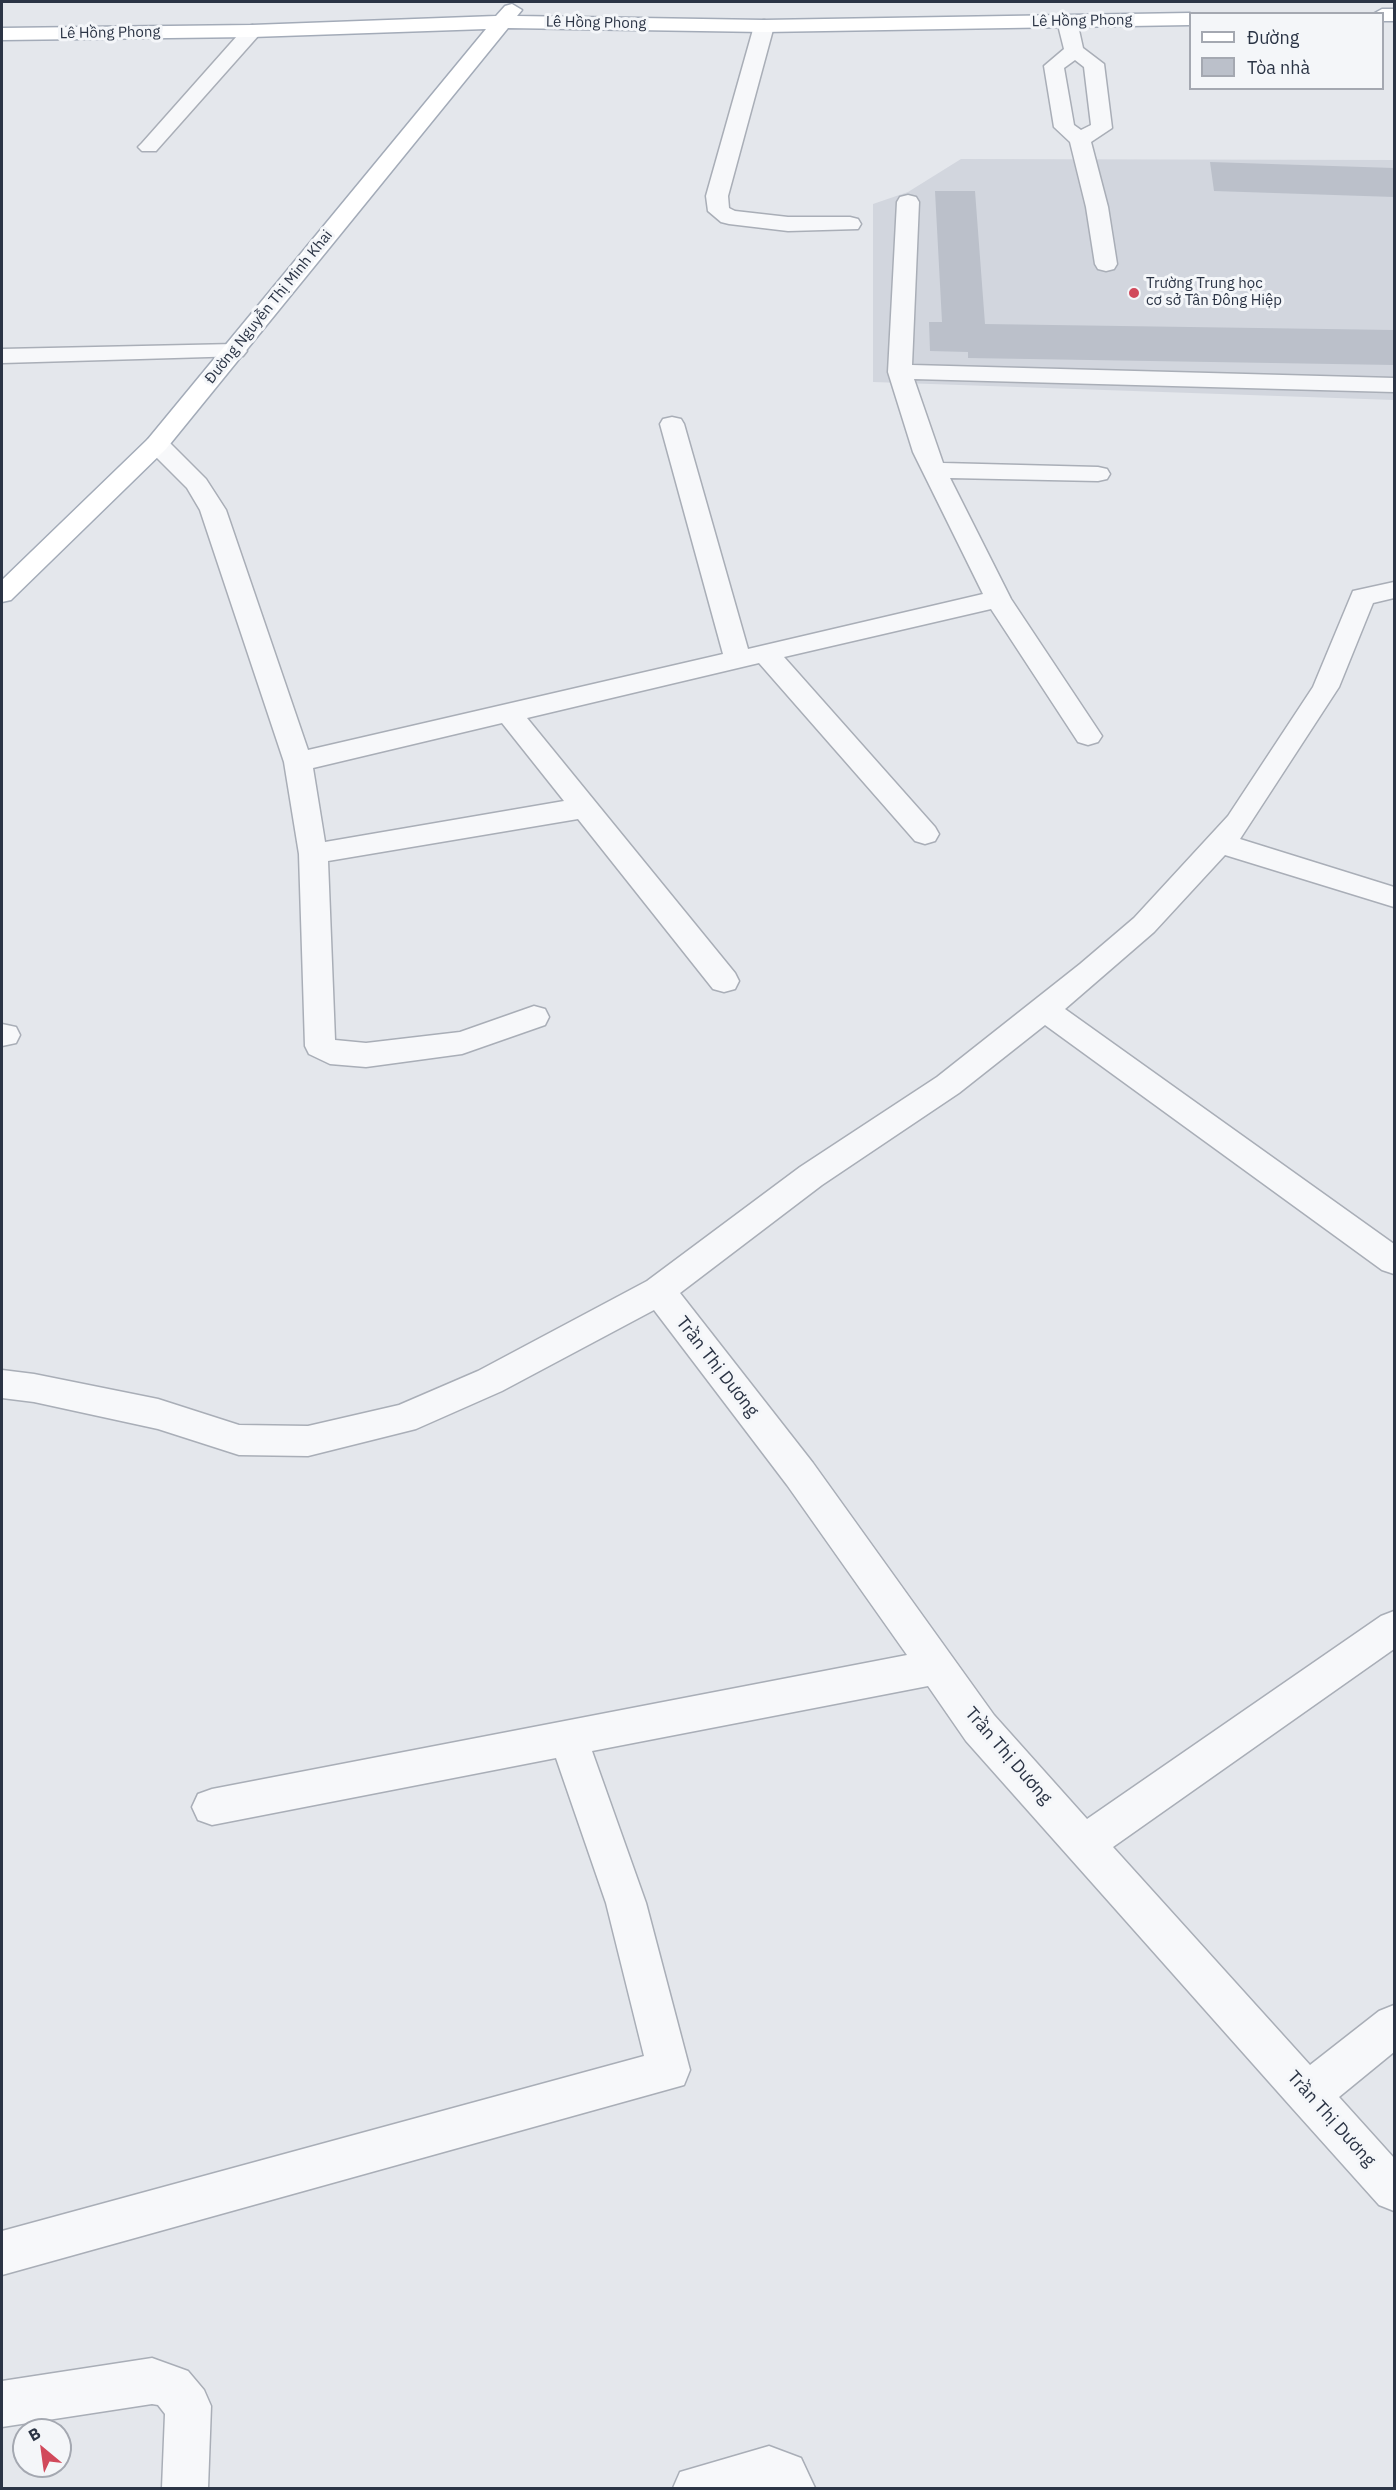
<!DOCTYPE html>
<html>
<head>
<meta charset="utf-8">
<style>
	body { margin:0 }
	#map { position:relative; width:1396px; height:2490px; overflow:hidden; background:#e4e7ec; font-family:"IBM Plex Sans",sans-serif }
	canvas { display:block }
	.frame { position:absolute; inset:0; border:3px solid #2b3445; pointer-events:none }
	.legend { position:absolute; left:1189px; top:12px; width:195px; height:78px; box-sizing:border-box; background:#f4f6f9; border:2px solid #a4a8b1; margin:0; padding:8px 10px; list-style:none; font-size:18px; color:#2b3445 }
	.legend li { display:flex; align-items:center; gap:12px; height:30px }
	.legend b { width:30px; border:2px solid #a4a8b1 }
	.north { position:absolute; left:12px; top:2418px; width:60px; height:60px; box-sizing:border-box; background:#f4f6f9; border:2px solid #a4a8b1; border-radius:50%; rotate:331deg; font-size:16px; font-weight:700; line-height:24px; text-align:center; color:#2b3445 }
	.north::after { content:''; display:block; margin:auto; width:21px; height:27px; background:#d1495b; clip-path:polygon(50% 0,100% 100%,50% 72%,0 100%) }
</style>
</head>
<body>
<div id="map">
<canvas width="1396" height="2490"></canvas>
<div class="frame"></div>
<ul class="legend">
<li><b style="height:8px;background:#fff"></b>Đường</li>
<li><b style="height:16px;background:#bbc0ca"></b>Tòa nhà</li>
</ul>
<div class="north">B</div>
</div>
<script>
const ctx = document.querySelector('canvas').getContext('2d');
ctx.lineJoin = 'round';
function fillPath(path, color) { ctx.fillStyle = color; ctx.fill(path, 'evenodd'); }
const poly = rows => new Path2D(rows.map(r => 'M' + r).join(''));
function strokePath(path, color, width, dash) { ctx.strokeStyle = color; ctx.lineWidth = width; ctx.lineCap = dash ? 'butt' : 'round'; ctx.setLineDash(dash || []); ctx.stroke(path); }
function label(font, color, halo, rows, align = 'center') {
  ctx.font = font + ' "IBM Plex Sans",sans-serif'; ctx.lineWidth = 6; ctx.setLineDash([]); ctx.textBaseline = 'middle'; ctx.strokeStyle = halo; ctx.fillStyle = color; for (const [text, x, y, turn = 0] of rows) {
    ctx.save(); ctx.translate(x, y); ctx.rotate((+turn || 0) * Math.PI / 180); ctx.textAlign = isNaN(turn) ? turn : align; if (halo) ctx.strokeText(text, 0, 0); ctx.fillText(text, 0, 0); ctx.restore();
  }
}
const built = poly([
	[961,159,1394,160,1394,400,873,382,873,204,908,192]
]);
const building = poly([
	[1210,162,1394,168,1394,197,1214,191],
	[935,191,975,191,985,324,1394,330,1394,365,968,358,968,352,930,351,929,322,942,322]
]);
const minor = poly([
	[1067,15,1074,17,1077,21,1083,48,1104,64,1112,128,1091,142,1108,207,1117,264,1114,269,1106,271,1098,269,1095,264,1086,207,1070,142,1054,127,1044,66,1064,49,1057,21,1060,17,1067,15],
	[1075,60,1084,67,1091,125,1081,130,1074,125,1064,68,1075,60],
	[764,20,771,22,774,26,728,196,729,208,735,211,788,217,850,217,858,219,861,224,858,229,788,231,729,224,721,222,708,211,706,196,754,26,757,22,764,20],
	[252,25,259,27,262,31,259,35,156,151,142,151,138,147,142,143,245,27,252,25],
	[908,195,916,197,919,202,912,365,1394,378,1394,392,914,379,943,463,1098,467,1107,469,1110,474,1107,479,1098,481,950,478,1011,599,1102,736,1098,742,1088,745,1078,742,991,609,784,657,935,827,939,834,935,841,925,844,915,841,759,663,527,718,735,973,739,981,735,989,724,992,713,989,578,819,328,861,335,1040,366,1043,460,1032,534,1006,545,1009,549,1017,545,1025,462,1054,366,1067,330,1064,309,1054,305,1046,299,854,284,762,200,510,187,488,148,449,145,444,148,439,157,437,166,439,206,479,226,510,308,750,723,654,660,424,663,419,672,417,681,419,684,424,748,649,983,594,913,452,888,372,897,202,900,197,908,195],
	[502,723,564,801,325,842,313,768,502,723],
	[235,344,243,346,247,351,243,356,2,363,2,349,235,344],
	[1394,582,1394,598,1373,603,1339,687,1240,839,1394,887,1394,907,1225,855,1154,932,1065,1009,1394,1244,1394,1274,1382,1270,1045,1025,959,1093,822,1185,680,1293,813,1463,994,1715,1087,1819,1381,1616,1394,1611,1394,1649,1113,1847,1310,2065,1379,2011,1394,2005,1394,2052,1339,2097,1394,2158,1394,2211,1379,2205,1293,2109,966,1741,928,1686,592,1751,646,1903,690,2070,684,2085,2,2275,2,2231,644,2056,606,1903,556,1758,212,1825,198,1820,192,1807,198,1794,212,1789,907,1655,787,1485,654,1310,502,1391,416,1429,308,1456,239,1455,158,1429,34,1402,2,1398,2,1370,34,1374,158,1399,239,1425,308,1426,399,1405,478,1371,647,1281,800,1167,937,1077,1080,964,1134,918,1228,816,1313,687,1353,591,1394,582],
	[2,1024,16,1027,20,1035,16,1043,2,1046,2,1024],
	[152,2358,188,2371,204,2390,211,2406,208,2488,162,2488,165,2414,158,2405,152,2404,2,2427,2,2381,152,2358],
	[769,2446,801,2458,815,2488,673,2488,680,2472,769,2446]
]);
const major = poly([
	[512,4,522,10,517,16,764,20,1190,13,1192,14,1190,25,764,32,508,28,166,449,11,600,2,602,2,580,148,439,486,29,252,37,2,40,2,28,252,25,496,16,505,6,512,4],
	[1382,9,1394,9,1394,21,1382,21,1382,14,1373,14,1382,9]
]);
const markers = [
	[1134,293,6,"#d1495b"]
];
const farStreetnames = [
	["Lê Hồng Phong",1082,21,-1],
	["Lê Hồng Phong",596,23,1],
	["Lê Hồng Phong",110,33,-1],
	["Đường Nguyễn Thị Minh Khai",269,307,-51]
];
const farPoinames = [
	["Trường Trung học",1146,284],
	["cơ sở Tân Đông Hiệp",1146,301]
];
const streetNames = [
	["Trần Thị Dương",717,1367,52],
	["Trần Thị Dương",1008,1756,49],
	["Trần Thị Dương",1331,2119,48]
];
fillPath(built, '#d2d6de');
fillPath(building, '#bbc0ca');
strokePath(minor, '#a9aeb7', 3);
strokePath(major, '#a3abb8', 3);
fillPath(minor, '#f7f8fa');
fillPath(major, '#fff');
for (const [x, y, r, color] of markers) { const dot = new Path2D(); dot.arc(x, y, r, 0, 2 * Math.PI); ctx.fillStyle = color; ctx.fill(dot); strokePath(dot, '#f4f6f9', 2); }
label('15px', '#2b3445', '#f4f6f9', farStreetnames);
label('15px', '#2b3445', '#f4f6f9', farPoinames, 'left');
label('18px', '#2b3445', '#f4f6f9', streetNames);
</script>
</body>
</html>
